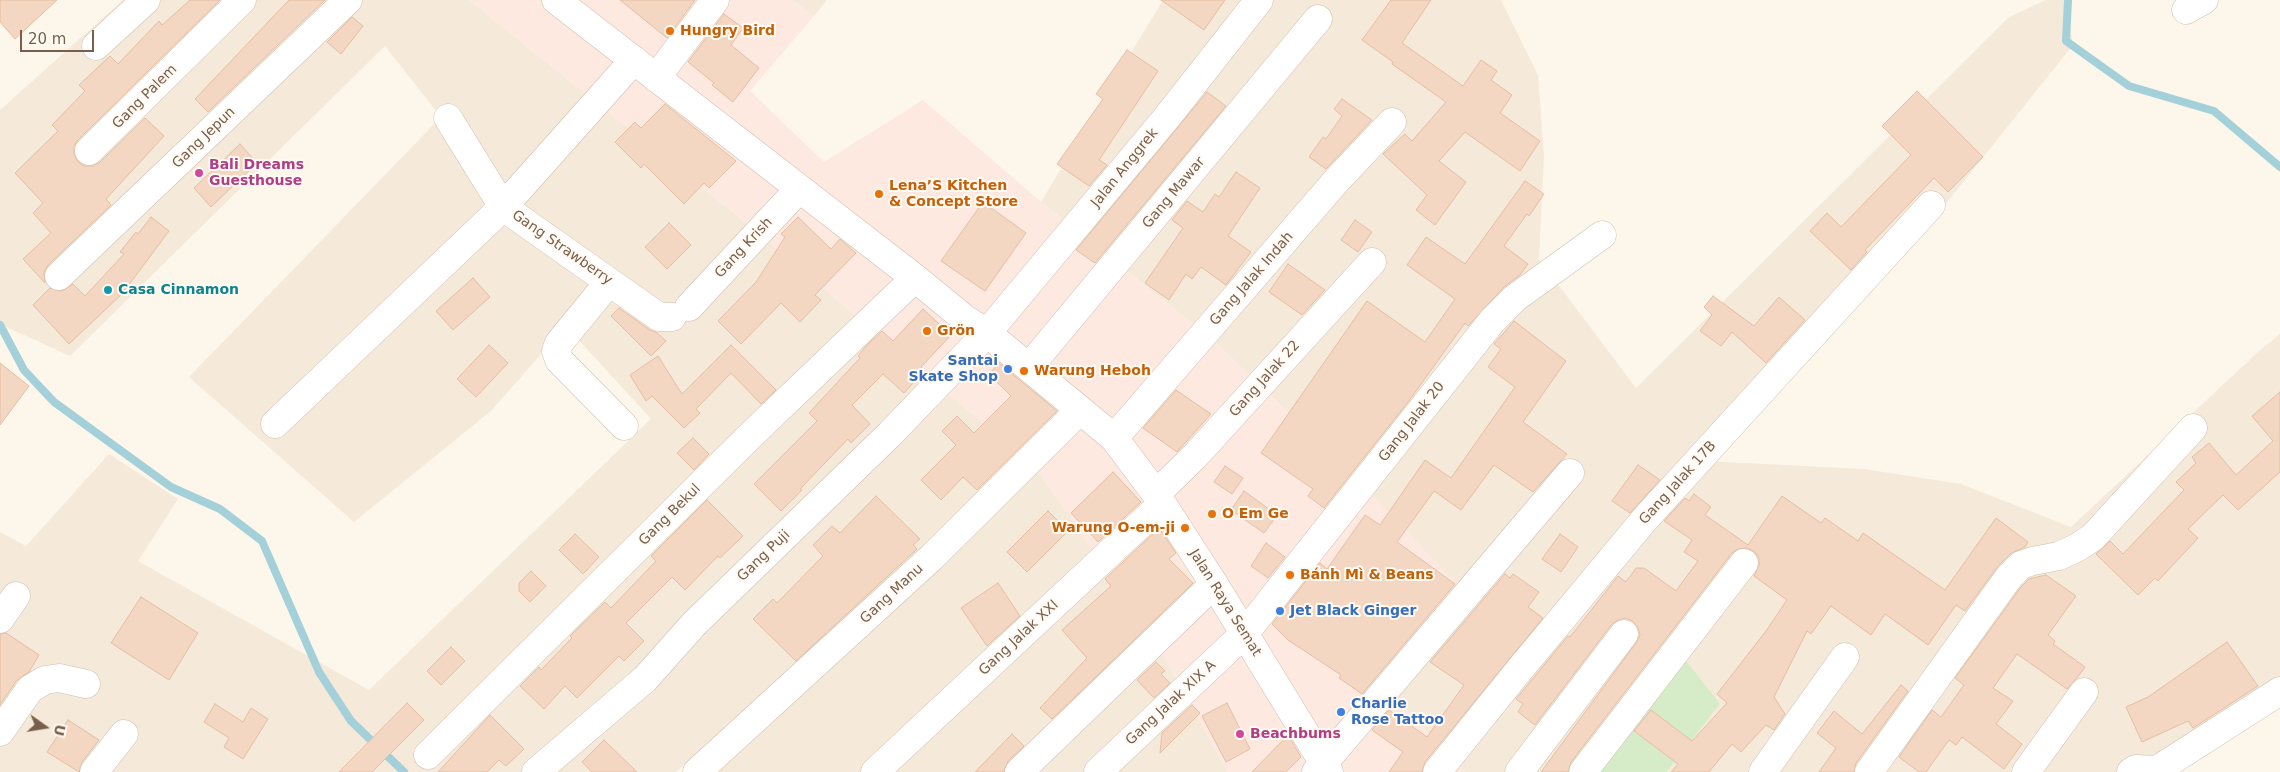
<!DOCTYPE html>
<html>
<head>
<meta charset="utf-8">
<style>
	body { margin:0 }
	#map { position:relative; width:2280px; height:772px; overflow:hidden; background:#fdf7eb; font-family:"DejaVu Sans",sans-serif }
	canvas { display:block }
	.north { position:absolute; left:20px; top:702px; width:50px; height:50px; -webkit-text-stroke:4px #fffaf2; paint-order:stroke; rotate:103deg; font-size:14px; font-weight:700; line-height:20px; text-align:center; color:#795e4d }
	.north::after { content:''; display:block; margin:auto; width:18px; height:22px; background:#795e4d; clip-path:polygon(50% 0,100% 100%,50% 72%,0 100%) }
	.scale { position:absolute; left:20px; top:30px; width:74px; height:22px; box-sizing:border-box; border:2px solid #795e4d; border-top:0; padding-left:6px; font-size:15px; line-height:18px; white-space:nowrap; color:#795e4d; -webkit-text-stroke:4px #fffaf2; paint-order:stroke }
</style>
</head>
<body>
<div id="map">
<canvas width="2280" height="772"></canvas>
<div class="north">U</div>
<div class="scale">20 m</div>
</div>
<script>
const ctx = document.querySelector('canvas').getContext('2d');
ctx.lineJoin = 'round';
function fillPath(path, color) { ctx.fillStyle = color; ctx.fill(path, 'evenodd'); }
const poly = rows => new Path2D(rows.map(r => 'M' + r).join(''));
function strokePath(path, color, width, dash) { ctx.strokeStyle = color; ctx.lineWidth = width; ctx.lineCap = dash ? 'butt' : 'round'; ctx.setLineDash(dash || []); ctx.stroke(path); }
function label(font, color, halo, rows, align = 'center') {
  ctx.font = font + ' "DejaVu Sans",sans-serif'; ctx.lineWidth = 4; ctx.setLineDash([]); ctx.textBaseline = 'middle'; ctx.strokeStyle = halo; ctx.fillStyle = color; for (const [text, x, y, turn = 0] of rows) {
    ctx.save(); ctx.translate(x, y); ctx.rotate((+turn || 0) * Math.PI / 180); ctx.textAlign = isNaN(turn) ? turn : align; if (halo) ctx.strokeText(text, 0, 0); ctx.fillText(text, 0, 0); ctx.restore();
  }
}
const residential = poly([
	[123,0,469,0,756,231,1036,468,1158,645,1228,772,718,772,699,752,676,772,0,772,0,532,26,546,109,454,178,499,138,561,369,690,651,419,566,326,491,411,354,522,189,377,441,117,385,46,70,356,0,324,0,110],
	[792,0,827,0,814,16],
	[1163,0,1501,0,1538,75,1544,157,1539,259,1636,388,2009,17,2046,0,2066,0,2073,45,1940,211,1707,461,1864,469,1961,484,2071,527,2258,352,2280,334,2280,681,2151,772,1667,772,1720,704,1560,772,1465,772,1394,697,1363,485,1213,340,1041,202]
]);
const commercial = poly([
	[469,0,792,0,814,16,750,91,824,162,923,100,1041,202,1213,340,1363,485,1461,588,1394,697,1465,772,1228,772,1158,645,1036,468,756,231]
]);
const green = poly([
	[1679,652,1720,704,1667,772,1560,772]
]);
const stream = poly([
	[2068,0,2066,41,2129,86,2214,111,2280,167],
	[0,325,24,370,54,402,171,487,220,509,262,541,319,672,351,721,404,772]
]);
const building = poly([
	[0,0,57,0,15,39,0,22,0,0],
	[190,0,220,0,78,140,74,146,74,154,78,162,84,166,93,166,100,162,145,118,164,136,106,199,111,205,48,265,44,272,45,283,23,259,51,233,33,213,43,203,15,173,58,131,52,125,85,91,79,85,110,56,118,64,159,21,162,25,190,0],
	[289,0,325,0,208,112,195,99,289,0],
	[620,0,695,0,667,38,620,0],
	[1161,0,1225,0,1204,30,1161,0],
	[1391,0,1431,0,1402,43,1463,86,1481,60,1497,71,1491,80,1512,95,1500,113,1540,141,1520,171,1465,132,1439,161,1466,182,1435,225,1416,210,1427,195,1383,154,1405,134,1412,141,1446,102,1392,64,1393,62,1362,40,1391,0],
	[724,14,743,28,731,45,759,68,733,102,712,85,714,83,688,62,724,14],
	[352,17,363,26,341,54,327,42,352,17],
	[1127,50,1158,71,1099,160,1107,165,1089,186,1057,164,1103,99,1096,94,1127,50],
	[1917,91,1983,157,1948,192,1934,178,1865,250,1867,252,1851,270,1810,231,1827,213,1841,227,1911,155,1882,126,1917,91],
	[1207,92,1226,106,1095,263,1076,250,1207,92],
	[1342,99,1372,120,1326,169,1309,157,1323,137,1326,139,1342,116,1334,109,1342,99],
	[665,104,736,161,709,188,704,183,684,204,644,164,641,168,615,142,635,122,641,128,665,104],
	[240,144,257,163,211,207,194,188,240,144],
	[1236,172,1260,188,1228,236,1251,252,1226,285,1201,267,1192,279,1186,274,1169,300,1145,283,1183,228,1172,220,1187,201,1203,212,1215,194,1219,197,1236,172],
	[1525,181,1544,194,1529,216,1527,214,1504,246,1528,264,1520,275,1504,287,1468,326,1465,323,1408,402,1324,508,1308,496,1313,489,1261,453,1367,301,1425,342,1455,299,1407,265,1426,237,1465,264,1525,181],
	[983,202,1026,233,985,291,941,261,983,202],
	[151,217,169,231,122,294,69,344,33,305,50,288,62,291,73,284,85,296,124,254,120,252,136,232,138,234,151,217],
	[798,217,831,249,840,239,856,253,815,295,821,300,800,322,781,303,741,344,718,321,756,282,785,237,781,234,798,217],
	[1355,220,1372,232,1358,252,1341,240,1355,220],
	[669,223,691,245,667,269,645,247,669,223],
	[1288,264,1325,290,1302,315,1269,292,1288,264],
	[473,278,490,297,453,330,436,311,473,278],
	[1713,296,1754,326,1779,297,1805,320,1766,363,1732,332,1721,346,1700,331,1712,315,1704,307,1713,296],
	[619,308,650,330,656,332,666,341,651,356,611,316,619,308],
	[923,309,951,335,921,367,924,371,904,393,883,374,852,405,870,424,851,443,848,439,800,489,802,490,781,511,754,484,817,421,809,413,860,358,858,356,866,346,882,331,893,341,923,309],
	[1514,321,1566,361,1523,422,1567,454,1533,492,1494,465,1461,510,1434,491,1397,542,1455,584,1362,694,1339,678,1341,675,1288,640,1272,624,1320,563,1327,569,1365,515,1380,525,1425,460,1451,478,1515,387,1488,367,1501,349,1494,344,1514,321],
	[489,345,508,363,476,397,457,379,489,345],
	[731,345,776,390,761,404,731,373,696,409,700,413,684,428,652,396,646,401,630,375,658,356,682,394,731,345],
	[0,363,29,386,0,425,0,363],
	[999,363,1057,411,977,490,963,477,941,500,921,480,956,445,942,431,957,416,974,433,1011,396,989,374,999,363],
	[1176,390,1211,414,1177,452,1143,428,1176,390],
	[2280,392,2280,472,2238,510,2223,495,2188,529,2198,538,2158,581,2155,578,2138,595,2096,554,2110,541,2123,554,2184,490,2176,482,2196,463,2192,457,2209,443,2236,475,2273,441,2252,416,2280,392],
	[693,438,709,454,694,470,677,453,693,438],
	[1638,465,1660,480,1630,513,1612,501,1638,465],
	[1225,466,1243,478,1232,494,1214,482,1225,466],
	[1113,472,1141,502,1098,542,1071,513,1113,472],
	[1244,491,1277,515,1264,533,1231,510,1244,491],
	[1694,494,1711,507,1705,515,1748,545,1782,496,1821,523,1825,518,1858,541,1863,533,1945,590,1996,518,2028,542,2025,547,2010,554,1998,566,1965,611,1956,605,1928,645,1885,614,1871,635,1831,606,1811,634,1807,631,1774,697,1785,714,1774,730,1766,725,1741,752,1732,744,1709,772,1671,772,1678,764,1634,731,1651,710,1692,741,1727,703,1717,694,1766,631,1787,600,1754,576,1759,565,1759,558,1754,551,1747,548,1738,549,1732,553,1571,762,1568,772,1541,772,1636,643,1640,635,1638,628,1633,621,1625,618,1618,620,1612,624,1535,725,1518,712,1523,704,1516,699,1568,636,1570,637,1618,576,1626,582,1636,568,1644,568,1676,591,1698,561,1684,552,1692,540,1664,521,1685,498,1689,501,1694,494],
	[876,496,920,539,913,545,917,549,796,661,753,619,773,599,777,603,823,556,813,545,832,526,840,533,876,496],
	[707,500,743,536,720,558,718,556,685,590,672,577,626,623,644,641,624,661,619,656,577,698,565,686,544,709,520,686,539,667,541,670,572,638,570,636,605,602,611,608,656,561,651,556,707,500],
	[1048,511,1068,531,1027,572,1007,552,1048,511],
	[1159,528,1176,553,1169,559,1193,583,1052,719,1040,708,1087,658,1062,630,1111,586,1105,579,1159,528],
	[575,534,599,557,583,574,559,550,575,534],
	[1560,534,1578,547,1561,572,1542,559,1560,534],
	[1266,543,1285,557,1268,578,1251,566,1266,543],
	[531,571,546,586,530,602,519,591,519,583,531,571],
	[1505,574,1510,578,1513,574,1539,592,1528,607,1543,618,1425,762,1422,772,1389,772,1403,752,1372,730,1389,710,1427,737,1464,685,1430,662,1505,574],
	[2046,575,2076,596,2048,635,2055,641,2053,644,2085,667,2077,678,2067,689,2017,654,1993,688,2013,701,1996,724,2022,744,2004,769,1962,737,1956,745,1949,740,1926,772,1919,772,1899,757,1932,710,1941,717,1964,685,1955,678,2021,587,2029,579,2046,575],
	[998,583,1020,616,987,646,961,608,998,583],
	[141,597,198,633,169,680,111,643,141,597],
	[6,633,39,655,29,672,17,680,0,705,0,634,6,633],
	[2227,642,2258,686,2193,728,2188,721,2142,742,2126,707,2148,697,2227,642],
	[451,647,465,661,441,685,427,671,451,647],
	[1156,662,1165,671,1161,674,1170,683,1154,698,1137,680,1156,662],
	[1901,685,1908,691,1856,763,1854,772,1819,772,1836,748,1817,733,1834,711,1862,734,1901,685],
	[407,703,424,720,372,772,339,772,407,703],
	[1227,703,1250,749,1226,762,1202,716,1227,703],
	[215,704,243,722,251,708,268,719,243,759,224,747,229,738,204,722,215,704],
	[1192,705,1200,713,1160,753,1162,733,1192,705],
	[490,715,524,749,506,766,499,760,487,772,438,772,490,715],
	[68,720,99,740,82,762,79,772,47,752,68,720],
	[1012,734,1024,746,1008,761,1004,772,975,772,1012,734],
	[1288,735,1301,757,1286,772,1252,772,1288,735],
	[604,740,637,772,592,772,582,762,604,740]
]);
const minor = poly([
	[556,0,915,278,965,319,987,333,1114,438,1156,494,1214,584,1329,772],
	[2186,10,2204,0],
	[96,46,146,0],
	[634,60,503,207,659,317,672,317],
	[656,78,715,0],
	[89,151,242,0],
	[59,276,348,0],
	[609,282,559,343,556,351,559,360,624,426],
	[689,307,799,189],
	[1029,367,1318,19],
	[275,424,503,207,448,118],
	[1114,438,1337,180,1392,122],
	[1156,494,1195,456,1372,262],
	[0,619,16,596],
	[0,732,30,689,45,680,59,678,86,684],
	[428,755,751,435,915,278],
	[94,772,124,734],
	[536,772,645,679,694,624,890,434,987,333,1168,116,1259,0],
	[697,772,932,557,1080,410],
	[875,772,1162,504],
	[1019,772,1214,584],
	[1098,772,1245,633,1492,321,1515,298,1602,235],
	[1316,772,1570,473],
	[1437,772,1516,674,1645,519,1931,205],
	[1519,772,1624,634],
	[1583,772,1744,563],
	[1763,772,1845,657],
	[1869,772,2009,577,2021,565,2033,561,2059,556,2078,547,2093,537,2193,428],
	[2026,772,2084,692],
	[2131,772,2136,769,2157,770,2280,691]
]);
const markers = [
	[670,31,5,"#e8710a"],
	[199,173,5,"#d1479c"],
	[879,194,5,"#e8710a"],
	[108,290,5,"#0f9aa8"],
	[927,331,5,"#e8710a"],
	[1008,369,5,"#3f7fe0"],
	[1024,371,5,"#e8710a"],
	[1212,514,5,"#e8710a"],
	[1185,528,5,"#e8710a"],
	[1290,575,5,"#e8710a"],
	[1280,611,5,"#3f7fe0"],
	[1341,712,5,"#3f7fe0"],
	[1240,734,5,"#d1479c"]
];
const foodNames = [
	["Hungry Bird",680,31],
	["Lena’S Kitchen",889,186],
	["& Concept Store",889,202],
	["Grön",937,331],
	["Warung Heboh",1034,371],
	["O Em Ge",1222,514],
	["Warung O-em-ji",1175,528,"right"],
	["Bánh Mì & Beans",1300,575]
];
const streetNames = [
	["Gang Palem",145,97,-45],
	["Gang Jepun",204,138,-44],
	["Jalan Anggrek",1125,168,-51],
	["Gang Mawar",1174,193,-50],
	["Gang Strawberry",562,248,35],
	["Gang Krish",744,248,-47],
	["Gang Jalak Indah",1252,279,-49],
	["Gang Jalak 22",1265,379,-48],
	["Gang Jalak 20",1412,422,-52],
	["Gang Jalak 17B",1678,483,-48],
	["Gang Bekul",670,515,-45],
	["Gang Puji",764,556,-44],
	["Gang Manu",892,594,-43],
	["Jalan Raya Semat",1225,603,58],
	["Gang Jalak XXI",1019,638,-43],
	["Gang Jalak XIX A",1171,703,-43]
];
const hotelNames = [
	["Bali Dreams",209,165],
	["Guesthouse",209,181],
	["Beachbums",1250,734]
];
const cultureNames = [
	["Casa Cinnamon",118,290]
];
const shopNames = [
	["Santai",998,361,"right"],
	["Skate Shop",998,377,"right"],
	["Jet Black Ginger",1290,611],
	["Charlie",1351,704],
	["Rose Tattoo",1351,720]
];
fillPath(residential, '#f5e9d9');
fillPath(commercial, '#fde9df');
fillPath(green, '#d6ecc8');
strokePath(stream, '#a4d0da', 8);
fillPath(building, '#f3d7c2');
strokePath(building, '#e6bea2', 1);
strokePath(minor, '#d0bfaf', 29);
strokePath(minor, '#fff', 28);
for (const [x, y, r, color] of markers) { const dot = new Path2D(); dot.arc(x, y, r, 0, 2 * Math.PI); ctx.fillStyle = color; ctx.fill(dot); strokePath(dot, '#fffaf2', 2); }
label('bold 14px', '#c56008', '#fffaf2', foodNames, 'left');
label('14px', '#795e4d', '#fffaf2', streetNames);
label('bold 14px', '#b23c85', '#fffaf2', hotelNames, 'left');
label('bold 14px', '#0d838f', '#fffaf2', cultureNames, 'left');
label('bold 14px', '#366cbe', '#fffaf2', shopNames, 'left');
</script>
</body>
</html>
